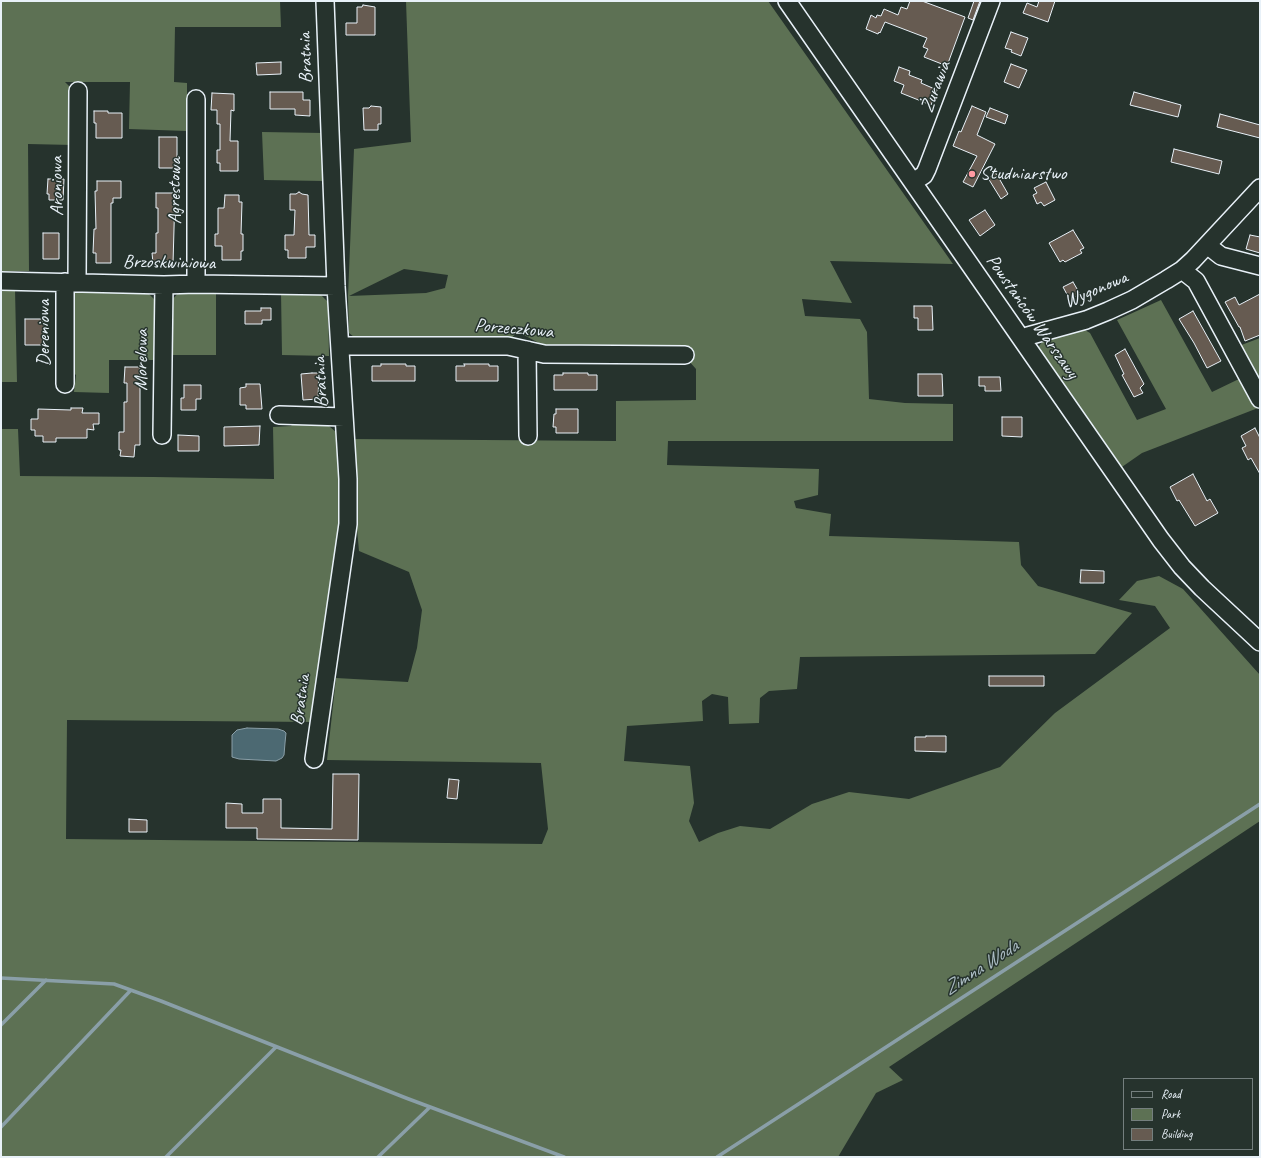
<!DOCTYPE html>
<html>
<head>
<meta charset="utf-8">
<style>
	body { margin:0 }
	#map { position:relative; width:1261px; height:1158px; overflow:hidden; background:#26332d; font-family:Caveat,sans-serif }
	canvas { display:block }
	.frame { position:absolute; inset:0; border:2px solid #e8f1f8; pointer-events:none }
	.legend { position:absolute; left:1123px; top:1078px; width:130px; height:72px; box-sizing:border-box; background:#26332d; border:1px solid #747f7e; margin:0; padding:5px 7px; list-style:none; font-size:12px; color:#e8f1f8 }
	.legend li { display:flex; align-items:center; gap:8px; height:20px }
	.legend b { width:20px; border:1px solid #747f7e }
</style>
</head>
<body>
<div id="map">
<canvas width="1261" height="1158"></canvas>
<div class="frame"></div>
<ul class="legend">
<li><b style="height:5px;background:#26332d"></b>Road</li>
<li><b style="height:11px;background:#5d7154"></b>Park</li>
<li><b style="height:11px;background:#665b51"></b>Building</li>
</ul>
</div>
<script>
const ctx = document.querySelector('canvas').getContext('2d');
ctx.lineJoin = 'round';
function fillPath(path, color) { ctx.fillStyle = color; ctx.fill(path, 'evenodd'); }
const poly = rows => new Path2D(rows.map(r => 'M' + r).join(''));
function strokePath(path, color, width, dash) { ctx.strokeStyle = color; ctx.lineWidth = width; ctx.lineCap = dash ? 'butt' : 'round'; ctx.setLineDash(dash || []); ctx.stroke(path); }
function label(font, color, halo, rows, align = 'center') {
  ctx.font = font + ' Caveat,sans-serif'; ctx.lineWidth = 3; ctx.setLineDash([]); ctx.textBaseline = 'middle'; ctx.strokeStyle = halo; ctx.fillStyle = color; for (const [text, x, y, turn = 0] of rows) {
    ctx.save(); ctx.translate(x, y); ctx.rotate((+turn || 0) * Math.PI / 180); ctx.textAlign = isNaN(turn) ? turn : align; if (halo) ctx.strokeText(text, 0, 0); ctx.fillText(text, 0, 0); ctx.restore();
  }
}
const green = poly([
	[1,1,280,1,281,27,175,27,174,82,187,83,187,131,129,129,130,82,65,82,73,90,73,145,28,144,29,271,1,271],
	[406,1,768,1,953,264,830,261,852,303,802,299,805,316,860,319,867,332,869,399,905,403,953,404,953,441,668,441,667,465,819,469,818,495,794,501,796,508,831,514,829,536,1019,542,1021,565,1038,586,1132,613,1095,654,800,657,797,689,769,691,760,698,759,723,729,724,728,697,712,694,702,701,703,721,627,726,624,761,690,766,694,803,689,821,699,842,718,833,740,826,770,829,812,804,849,792,909,799,1000,767,1055,713,1170,628,1155,606,1119,600,1137,581,1159,576,1183,589,1260,675,1260,821,889,1067,903,1080,876,1093,838,1157,1,1157,1,429,18,429,20,476,154,477,274,479,273,427,291,426,296,420,322,420,337,433,341,472,341,528,314,722,67,720,66,839,542,844,548,829,541,763,327,760,336,678,408,682,417,648,422,610,409,572,359,551,349,439,616,441,616,401,696,400,696,369,688,360,546,350,537,342,518,332,509,340,359,341,349,333,348,296,354,149,411,142],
	[404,269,448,275,445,288,426,293,349,296],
	[262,132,323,133,324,181,264,180],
	[1,289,15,289,17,382,1,382],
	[79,289,145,290,154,299,154,360,109,360,109,393,74,392,76,375,70,370,70,298],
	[180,291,216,292,216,355,171,355,172,300],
	[281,292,318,292,328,302,329,356,282,355],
	[1161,300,1212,392,1241,378,1258,408,1142,453,1119,469,1038,350,1039,346,1043,341,1085,330,1090,333,1137,420,1166,409,1117,320],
	[1260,338,1260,390,1236,347]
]);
const water = poly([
	[247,728,278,729,284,731,286,733,285,743,284,755,282,758,276,761,239,759,232,757,232,735,237,730,247,728]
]);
const stream = poly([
	[1,978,114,984,161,1001,406,1098,564,1157],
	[1,1025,46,980],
	[1,1127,131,990],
	[166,1157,276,1047],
	[378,1157,430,1107],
	[717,1157,1260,804]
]);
const building = poly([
	[910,1,922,1,965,17,947,66,924,57,928,49,923,47,927,38,885,22,880,33,879,32,878,34,866,29,871,15,876,18,877,15,881,16,884,9,898,15,901,7,907,9,910,1],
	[974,1,980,1,973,20,968,18,974,1],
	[1039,1,1055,1,1048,22,1023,13,1027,3,1037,7,1039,1],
	[363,5,375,7,375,35,346,35,346,23,357,23,357,7,362,7,363,5],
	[1011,32,1028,38,1021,56,1011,52,1012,50,1005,48,1011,32],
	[281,62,281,74,257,75,256,63,281,62],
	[1011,64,1027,70,1019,88,1004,82,1011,64],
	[899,67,910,71,909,75,922,80,921,83,937,90,931,105,901,93,904,85,894,81,899,67],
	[270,92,303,92,303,100,310,100,310,116,295,115,295,109,270,109,270,92],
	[1134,92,1181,105,1178,117,1130,105,1134,92],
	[212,93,234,94,234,111,231,110,230,141,238,141,238,171,220,171,220,163,217,163,217,150,220,150,220,124,217,124,217,110,211,110,212,93],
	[371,106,381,107,381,124,378,124,378,130,364,130,363,108,369,108,371,106],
	[972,106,986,112,977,135,995,144,973,187,963,182,977,156,953,146,959,131,961,132,972,106],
	[990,108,1008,115,1005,124,986,117,990,108],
	[94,111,108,111,108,113,122,113,122,138,96,138,96,123,94,123,94,111],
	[1220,114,1260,125,1260,138,1217,127,1220,114],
	[159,137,177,137,177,168,159,168,159,137],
	[1174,149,1222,161,1219,174,1171,162,1174,149],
	[996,173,1008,194,1001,199,988,178,996,173],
	[48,179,64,179,63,200,49,200,49,194,47,194,48,179],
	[97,181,121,181,121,198,113,198,113,203,111,203,111,263,96,263,96,253,93,253,94,229,96,229,95,191,97,191,97,181],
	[1046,182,1055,200,1044,206,1041,202,1037,204,1033,195,1037,193,1034,188,1046,182],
	[299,192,302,194,308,195,309,235,315,235,315,247,306,247,306,258,288,258,288,250,285,250,285,235,294,235,295,210,290,210,290,194,296,194,299,192],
	[156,193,175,193,173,264,153,263,152,253,156,253,156,233,158,233,158,208,156,208,156,193],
	[225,195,239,195,239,202,242,202,241,234,243,234,243,251,241,251,241,260,222,260,222,246,215,246,215,234,218,234,218,208,224,208,225,195],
	[985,210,995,225,980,236,969,220,985,210],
	[1073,230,1084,248,1080,250,1082,253,1065,262,1063,260,1060,262,1049,243,1073,230],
	[43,233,59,233,59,259,43,259,43,233],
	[1250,235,1260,237,1260,253,1246,249,1250,235],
	[1073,282,1080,294,1070,300,1063,287,1073,282],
	[1260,294,1260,335,1245,341,1240,327,1239,327,1225,302,1235,297,1239,305,1260,294],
	[914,306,932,306,933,330,918,330,918,318,914,318,914,306],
	[261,308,271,308,271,320,262,320,262,324,245,324,245,311,261,311,261,308],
	[1193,311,1221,361,1207,368,1194,343,1179,319,1193,311],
	[25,319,43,319,43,325,47,325,47,339,43,339,43,345,25,345,25,319],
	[1125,349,1144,384,1140,388,1143,393,1134,397,1122,375,1124,374,1115,355,1125,349],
	[381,364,406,364,406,366,415,366,415,381,372,381,372,366,381,366,381,364],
	[464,364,489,364,489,366,498,366,498,381,456,381,456,366,465,366,464,364],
	[125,367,140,367,140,445,135,445,134,457,120,456,121,450,119,450,119,432,124,432,124,402,127,402,127,383,124,383,125,367],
	[312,373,319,373,318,399,303,400,301,374,312,373],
	[563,373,588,373,588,375,597,375,597,390,554,390,554,375,563,375,563,373],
	[918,374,942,374,943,396,918,396,918,374],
	[979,377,1000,377,1001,391,985,391,985,386,979,386,979,377],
	[246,384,260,384,262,409,246,409,246,405,240,405,240,388,246,387,246,384],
	[184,385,201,385,201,399,196,399,196,410,181,410,181,398,184,398,184,385],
	[71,408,83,408,82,413,99,413,99,424,93,424,94,430,87,429,87,438,56,438,56,442,43,442,43,436,35,436,35,430,31,430,31,419,38,419,38,409,71,410,71,408],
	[556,409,578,409,578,433,556,433,556,427,553,427,554,414,556,414,556,409],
	[1002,417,1022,417,1022,437,1002,436,1002,417],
	[260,426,259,445,224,446,224,427,260,426],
	[1255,428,1260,438,1260,474,1251,458,1248,460,1242,448,1246,446,1241,436,1255,428],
	[178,435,199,436,199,451,178,451,178,435],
	[1193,474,1207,501,1210,499,1218,513,1195,526,1179,500,1177,501,1170,487,1193,474],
	[1081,570,1104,571,1104,583,1080,583,1081,570],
	[989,676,1044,676,1044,686,989,686,989,676],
	[926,736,946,736,946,752,915,751,915,737,926,737,926,736],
	[333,774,359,774,358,840,257,839,257,828,226,828,226,803,242,804,242,813,263,813,263,799,281,799,281,828,332,829,333,774],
	[449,779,459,780,457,799,447,798,449,779],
	[129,819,147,820,147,832,129,832,129,819]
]);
const minor = poly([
	[787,1,1161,540,1182,567,1202,588,1260,642],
	[196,99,196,284],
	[913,182,924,175,927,169,991,1],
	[1207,245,1221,256,1260,266],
	[1182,270,1196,281,1260,399],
	[1,281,164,285,196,284,336,286],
	[65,282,65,384],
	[77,282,78,91],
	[1022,339,1028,336,1086,320,1108,311,1132,300,1166,280,1182,270,1193,260,1260,188],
	[340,346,508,346,544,354,685,355],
	[527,350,528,436],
	[279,415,344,417],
	[162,435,164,285],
	[314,759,348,524,348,479,336,286,325,1]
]);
const markers = [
	[972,174,4,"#ff9aa2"]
];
const streetNames = [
	["Bratnia",306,58,-92],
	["Żurawia",936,87,-69],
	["Aroniowa",57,186,-90],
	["Agrestowa",175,191,-90],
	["Brzoskwiniowa",169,263,1],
	["Wygonowa",1096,290,-23],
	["Powstańców Warszawy",1032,317,55],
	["Porzeczkowa",514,329,5],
	["Dereniowa",44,333,-90],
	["Morelowa",142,360,-89],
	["Bratnia",321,382,-93],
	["Bratnia",301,700,-82]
];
const poiNames = [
	["Studniarstwo",980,174]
];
const waterNames = [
	["Zimna Woda",981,968,-33]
];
fillPath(green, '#5d7154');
fillPath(water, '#4c6972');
strokePath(water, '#8a9fa8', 1);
strokePath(stream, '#8a9fa8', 3.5);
fillPath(building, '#665b51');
strokePath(building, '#e8f1f8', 1);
strokePath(minor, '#e8f1f8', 20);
strokePath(minor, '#26332d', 17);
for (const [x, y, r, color] of markers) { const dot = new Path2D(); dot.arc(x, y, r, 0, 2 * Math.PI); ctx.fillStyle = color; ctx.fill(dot); strokePath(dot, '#26332d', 1.5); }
label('19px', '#e8f1f8', '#26332d', streetNames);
label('19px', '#e8f1f8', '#26332d', poiNames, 'left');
label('italic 20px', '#aabbc2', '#26332d', waterNames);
</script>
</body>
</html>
